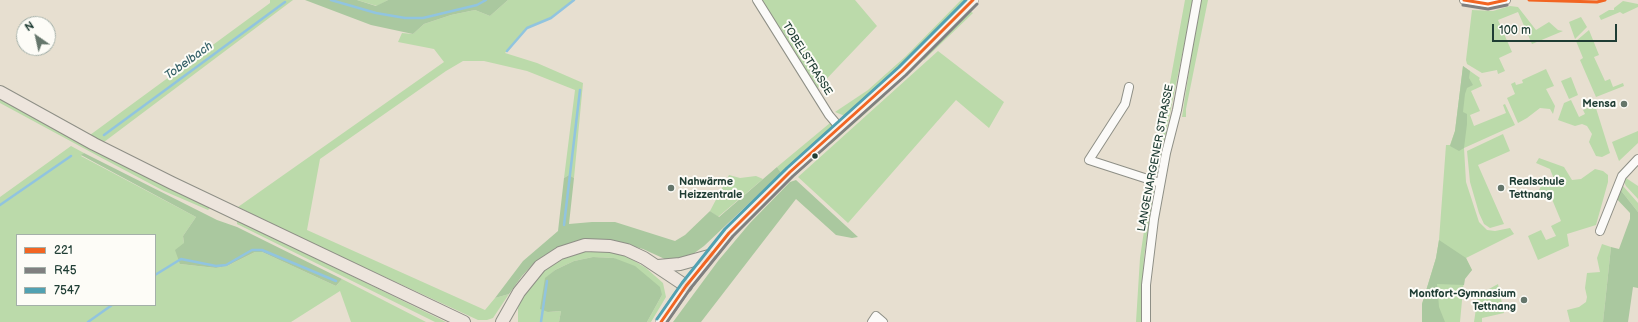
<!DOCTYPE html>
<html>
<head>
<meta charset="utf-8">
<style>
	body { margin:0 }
	#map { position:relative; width:1638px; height:322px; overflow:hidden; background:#e7dfd0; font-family:"Balsamiq Sans",sans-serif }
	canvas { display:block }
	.legend { position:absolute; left:16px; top:234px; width:140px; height:72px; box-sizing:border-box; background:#fdfcf7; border:1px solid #a4b0a9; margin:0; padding:5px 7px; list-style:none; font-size:12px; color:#1f3d34 }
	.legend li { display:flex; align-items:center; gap:8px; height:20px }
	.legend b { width:20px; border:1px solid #a4b0a9 }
	.north { position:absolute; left:16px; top:16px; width:40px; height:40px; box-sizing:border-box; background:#fdfcf7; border:1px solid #a4b0a9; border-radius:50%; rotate:326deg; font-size:11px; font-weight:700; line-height:16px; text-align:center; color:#1f3d34 }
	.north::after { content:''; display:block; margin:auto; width:14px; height:18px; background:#65766b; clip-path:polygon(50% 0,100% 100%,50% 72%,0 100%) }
	.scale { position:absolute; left:1492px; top:24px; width:125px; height:18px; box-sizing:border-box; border:2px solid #1f3d34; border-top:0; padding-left:5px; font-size:12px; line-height:14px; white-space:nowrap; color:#1f3d34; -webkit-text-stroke:3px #fdfcf7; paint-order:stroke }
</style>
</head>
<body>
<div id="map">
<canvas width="1638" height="322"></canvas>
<ul class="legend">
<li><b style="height:5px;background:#f26522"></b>221</li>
<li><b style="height:5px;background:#808080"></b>R45</li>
<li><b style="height:5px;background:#51a1b2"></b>7547</li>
</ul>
<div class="north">N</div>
<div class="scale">100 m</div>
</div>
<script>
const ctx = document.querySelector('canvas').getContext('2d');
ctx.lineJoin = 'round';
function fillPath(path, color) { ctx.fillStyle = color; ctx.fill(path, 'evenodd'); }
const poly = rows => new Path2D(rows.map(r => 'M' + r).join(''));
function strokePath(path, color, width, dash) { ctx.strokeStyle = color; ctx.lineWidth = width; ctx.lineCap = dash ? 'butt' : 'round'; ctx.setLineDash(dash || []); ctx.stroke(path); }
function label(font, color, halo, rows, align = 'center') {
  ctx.font = font + ' "Balsamiq Sans",sans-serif'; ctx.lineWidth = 4; ctx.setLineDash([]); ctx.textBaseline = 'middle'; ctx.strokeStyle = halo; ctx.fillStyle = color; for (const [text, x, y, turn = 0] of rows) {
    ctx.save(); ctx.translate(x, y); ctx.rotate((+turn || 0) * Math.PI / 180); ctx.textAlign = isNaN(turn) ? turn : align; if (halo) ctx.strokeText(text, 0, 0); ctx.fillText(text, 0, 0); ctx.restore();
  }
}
const green = poly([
	[270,0,293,0,104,142,90,135,270,3],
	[357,0,388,0,377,6],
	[508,0,574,0,551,18,527,28,505,53,537,63,583,83,574,178,569,175,564,178,575,90,527,71,484,61,463,61,446,71,320,159,307,230,485,310,495,298,509,294,493,318,487,320,478,320,305,240,238,207,444,62,434,49,398,42,402,33,413,34,424,24,451,15,475,10,490,16],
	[760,0,855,0,877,26,816,90],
	[961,0,966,0,896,69,845,116,835,112,868,90,906,56],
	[1185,0,1193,0,1192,7,1157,176,1153,176],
	[1200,0,1208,0,1186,109,1186,117,1182,117],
	[1623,1,1638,4,1638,7,1623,14,1620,12,1601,20,1599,16,1609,10,1614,10,1614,8],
	[1510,6,1518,7,1536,30,1549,22,1558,30,1563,31,1532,44,1518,12,1498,20,1512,52,1499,58,1505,71,1498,74,1497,70,1482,73,1467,64,1466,60,1472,10,1493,11],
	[970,11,973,13,924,60,923,57],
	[1581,17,1587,27,1575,39,1569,22],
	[1589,30,1599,55,1594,57,1605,81,1610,79,1613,87,1623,83,1624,86,1596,97,1580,60,1583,58,1576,41],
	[938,51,1004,102,989,128,956,100,848,223,798,177],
	[1463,66,1480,78,1479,79,1482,86,1471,91,1480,111,1470,115,1474,126,1506,113,1503,105,1505,104,1515,125,1464,148,1466,182,1479,222,1487,230,1495,231,1510,228,1514,234,1466,258,1472,270,1464,279,1460,322,1422,322,1422,304,1436,258,1439,240,1446,145,1450,145,1455,131],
	[1546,69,1554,86,1546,89,1555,106,1553,114,1550,109,1540,108,1527,118,1518,123,1507,98,1515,94,1511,84,1515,82,1516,85,1523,83,1522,80],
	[1571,77,1578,95,1569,99,1561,81],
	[884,94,885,96,830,145,832,141],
	[0,98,133,170,210,208,208,210,164,191,98,156,0,103],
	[1571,100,1579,117,1585,114,1583,110,1595,105,1610,153,1602,157,1596,156,1589,142,1592,134,1587,126,1582,124,1575,126,1558,120,1564,103],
	[830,123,832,125,831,129,781,173,777,167],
	[1638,131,1638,143,1619,161,1612,142],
	[1503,134,1510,151,1478,165,1504,224,1490,228,1484,224,1479,213,1470,182,1467,151],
	[71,146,84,153,81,156,196,217,183,236,184,243,180,264,216,268,227,266,255,252,262,252,336,286,342,279,426,322,351,322,340,291,291,322,0,322,0,197],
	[17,235,155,235,155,305,17,305],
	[1539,158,1564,167,1572,180,1581,179,1595,169,1603,171,1608,175,1608,182,1596,225,1567,234,1569,246,1538,260,1528,236,1541,230,1546,240,1556,236,1551,226,1561,221,1549,192,1540,195,1537,194,1542,184,1554,179,1550,169,1536,163],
	[729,175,740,178,756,176,763,179,718,217,710,211],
	[1626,178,1638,186,1638,199,1626,186,1624,182],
	[1623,186,1638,203,1638,212,1619,188],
	[1150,190,1154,191,1144,257,1141,322,1136,322,1140,258],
	[237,221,276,239,446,322,435,322,237,224],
	[1602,244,1611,247,1603,322,1570,322,1567,310,1579,307,1586,302,1587,297,1585,288,1587,273,1600,272,1597,258],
	[594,250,610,250,623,254,646,268,663,283,666,297,651,322,647,322,662,295,614,258,593,257,574,261,555,270,545,279,548,312,561,311,559,322,518,322,518,308,521,299,535,277,553,262,580,251],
	[1498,284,1504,313,1482,318,1482,322,1474,322,1478,295]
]);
const forest = poly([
	[305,0,357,0,376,6,388,0,508,0,490,16,475,10,451,15,424,24,413,34,371,25],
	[1463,66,1470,71,1469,78,1473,85,1467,88,1465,94,1463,112,1467,114,1467,124,1464,148,1459,151,1450,146,1455,131],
	[84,153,217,220,237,227,342,279,336,286,262,252,255,252,227,266,216,268,180,264,175,250,184,243,183,236,196,217,81,155],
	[777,167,781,173,704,246,689,257,682,260,667,260,643,249,613,241,586,240,572,243,545,255,534,263,522,276,509,294,495,298,523,261,558,231,564,178,569,175,574,178,569,224,592,222,615,222,675,241,685,235,710,211,719,217],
	[796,180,858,237,852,238,836,235,796,199,701,322,673,322,718,261,750,223,790,182],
	[1619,188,1638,212,1638,288,1633,287,1628,322,1603,322,1611,247,1619,249,1630,219,1630,213,1614,196],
	[1439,240,1466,258,1472,270,1465,279,1464,285,1437,284,1439,307,1445,322,1422,322,1422,304,1436,258],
	[593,257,614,258,635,266,660,287,662,295,647,322,559,322,561,311,548,312,540,309,545,278,555,270,574,261]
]);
const stream = poly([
	[331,0,376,13,405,18,423,18,477,5,486,0],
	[507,51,527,28,551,18,574,0],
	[104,135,285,2],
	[0,205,71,156],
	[564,225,580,90],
	[155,275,181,259,216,266,226,265,252,250,262,250,336,281],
	[88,322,112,305],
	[541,322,547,281]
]);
const minor = poly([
	[757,0,829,115,840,128],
	[1464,0,1488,4,1506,0],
	[1129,87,1125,104,1089,160,1160,183],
	[1600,231,1622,176,1638,159],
	[872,322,876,316,883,322],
	[1146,322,1146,285,1154,219,1166,153,1177,110,1197,0]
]);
const secondary = poly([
	[661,322,686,286,729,233,790,172,902,71,973,0]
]);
const primary = poly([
	[0,92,94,144,172,183,464,322],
	[658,266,680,264,709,256],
	[502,322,519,292,540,266,560,253,585,245,610,246,627,250,644,258,686,286]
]);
const bus1 = poly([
	[1464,0,1488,4,1506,0],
	[1529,0,1597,2,1605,0],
	[661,322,686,286,729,233,790,172,902,71,973,0]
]);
const bus2 = poly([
	[1463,5,1488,9,1507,5],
	[667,322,690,289,733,236,793,176,906,75,977,4]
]);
const bus3 = poly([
	[657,319,682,283,725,229,787,168,899,67,966,0]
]);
const markers = [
	[1624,104,4,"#65766b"],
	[815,156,3.5,"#1f3d34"],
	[671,188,4,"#65766b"],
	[1501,188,4,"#65766b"],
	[1524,300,4,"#65766b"]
];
const streetNames = [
	["TOBELSTRASSE",807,59,58],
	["LANGENARGENER STRASSE",1156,158,-79]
];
const poiNames = [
	["Mensa",1616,104],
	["Nahwärme",679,182,"left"],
	["Heizzentrale",679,195,"left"],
	["Realschule",1509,182,"left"],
	["Tettnang",1509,195,"left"],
	["Montfort-Gymnasium",1516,294],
	["Tettnang",1516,307]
];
const waterNames = [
	["Tobelbach",189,61,-36]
];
fillPath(green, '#bbdaaa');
fillPath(forest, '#aac89f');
strokePath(stream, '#91c4df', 2.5);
strokePath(minor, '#8e8f86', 10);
strokePath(secondary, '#8e8f86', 12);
strokePath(primary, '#8e8f86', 14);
strokePath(minor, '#fbfaf8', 8);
strokePath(secondary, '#f5f2ed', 11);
strokePath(primary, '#ede5dd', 12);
strokePath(bus1, '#f26522', 3);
strokePath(bus2, '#808080', 3);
strokePath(bus3, '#51a1b2', 3);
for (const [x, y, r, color] of markers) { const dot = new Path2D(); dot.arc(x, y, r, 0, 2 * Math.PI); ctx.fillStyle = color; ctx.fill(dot); strokePath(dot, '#fdfcf7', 1.5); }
label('11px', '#1f3d34', '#fdfcf7', streetNames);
label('bold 11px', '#1f3d34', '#fdfcf7', poiNames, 'right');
label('italic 12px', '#366269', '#fdfcf7', waterNames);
</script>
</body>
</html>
